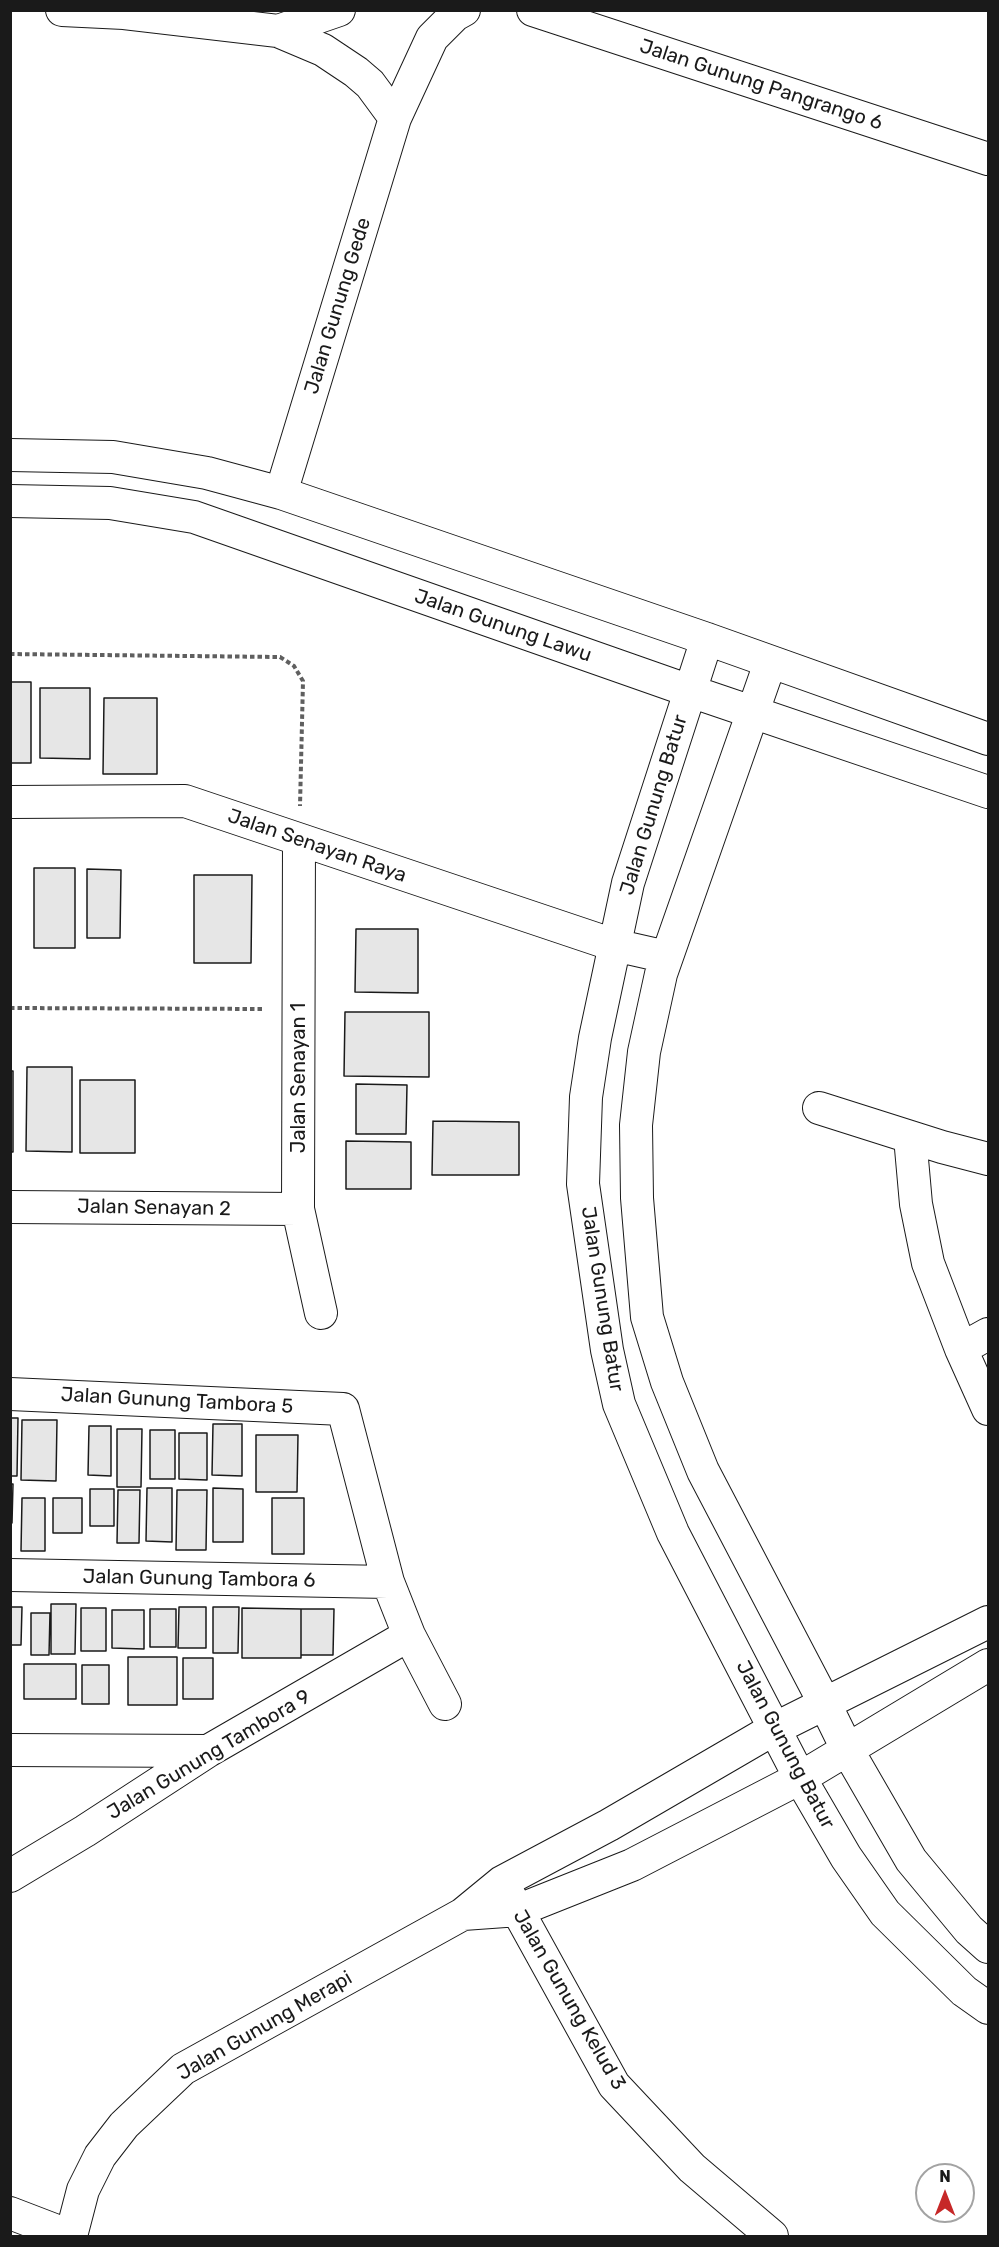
<!DOCTYPE html>
<html>
<head>
<meta charset="utf-8">
<style>
	body { margin:0 }
	#map { position:relative; width:999px; height:2247px; overflow:hidden; background:#fff; font-family:Rubik,sans-serif }
	canvas { display:block }
	.frame { position:absolute; inset:0; border:12px solid #1a1a1a; pointer-events:none }
	.north { position:absolute; left:915px; top:2163px; width:60px; height:60px; box-sizing:border-box; background:#fff; border:2px solid #a3a3a3; border-radius:50%; rotate:0deg; font-size:16px; font-weight:700; line-height:24px; text-align:center; color:#1a1a1a }
	.north::after { content:''; display:block; margin:auto; width:21px; height:27px; background:#c62828; clip-path:polygon(50% 0,100% 100%,50% 72%,0 100%) }
</style>
</head>
<body>
<div id="map">
<canvas width="999" height="2247"></canvas>
<div class="frame"></div>
<div class="north">N</div>
</div>
<script>
const ctx = document.querySelector('canvas').getContext('2d');
ctx.lineJoin = 'round';
function fillPath(path, color) { ctx.fillStyle = color; ctx.fill(path, 'evenodd'); }
const poly = rows => new Path2D(rows.map(r => 'M' + r).join(''));
function strokePath(path, color, width, dash) { ctx.strokeStyle = color; ctx.lineWidth = width; ctx.lineCap = dash ? 'butt' : 'round'; ctx.setLineDash(dash || []); ctx.stroke(path); }
function label(font, color, halo, rows, align = 'center') {
  ctx.font = font + ' Rubik,sans-serif'; ctx.lineWidth = 4.5; ctx.setLineDash([]); ctx.textBaseline = 'middle'; ctx.strokeStyle = halo; ctx.fillStyle = color; for (const [text, x, y, turn = 0] of rows) {
    ctx.save(); ctx.translate(x, y); ctx.rotate((+turn || 0) * Math.PI / 180); ctx.textAlign = isNaN(turn) ? turn : align; if (halo) ctx.strokeText(text, 0, 0); ctx.fillText(text, 0, 0); ctx.restore();
  }
}
const building = poly([
	[10,682,31,682,31,763,10,763,10,682],
	[40,688,90,688,90,759,40,758,40,688],
	[104,698,157,698,157,774,103,774,104,698],
	[34,868,75,868,75,948,34,948,34,868],
	[87,869,121,870,120,938,87,938,87,869],
	[194,875,252,875,251,963,194,963,194,875],
	[356,929,418,929,418,993,355,992,356,929],
	[345,1012,429,1012,429,1077,344,1076,345,1012],
	[27,1067,72,1067,72,1152,26,1151,27,1067],
	[10,1071,13,1071,13,1152,10,1152,10,1071],
	[80,1080,135,1080,135,1153,80,1153,80,1080],
	[356,1084,407,1085,406,1134,356,1134,356,1084],
	[433,1121,519,1122,519,1175,432,1175,433,1121],
	[346,1141,411,1142,411,1189,346,1189,346,1141],
	[10,1418,18,1418,17,1476,10,1476,10,1418],
	[22,1420,57,1420,56,1481,21,1480,22,1420],
	[213,1424,242,1424,242,1476,212,1475,213,1424],
	[89,1426,111,1426,111,1476,88,1475,89,1426],
	[117,1429,142,1429,141,1487,117,1487,117,1429],
	[150,1430,175,1430,175,1479,150,1479,150,1430],
	[179,1433,207,1433,207,1480,179,1479,179,1433],
	[256,1435,298,1435,297,1492,256,1492,256,1435],
	[10,1484,13,1484,12,1523,10,1523,10,1484],
	[147,1488,172,1488,172,1542,146,1541,147,1488],
	[213,1488,243,1489,243,1542,213,1542,213,1488],
	[90,1489,114,1489,114,1526,90,1526,90,1489],
	[118,1490,140,1490,139,1543,117,1543,118,1490],
	[177,1490,207,1490,206,1550,176,1550,177,1490],
	[22,1498,45,1498,45,1551,21,1551,22,1498],
	[53,1498,82,1498,82,1533,53,1533,53,1498],
	[272,1498,304,1498,304,1554,272,1554,272,1498],
	[51,1604,76,1604,75,1654,51,1654,51,1604],
	[10,1607,22,1607,21,1645,10,1645,10,1607],
	[179,1607,206,1607,206,1648,178,1648,179,1607],
	[213,1607,239,1607,238,1653,213,1653,213,1607],
	[81,1608,106,1608,106,1651,81,1651,81,1608],
	[242,1608,301,1609,301,1658,242,1658,242,1608],
	[150,1609,176,1609,176,1647,150,1647,150,1609],
	[301,1609,334,1609,333,1655,301,1655,301,1609],
	[112,1610,144,1610,144,1649,112,1648,112,1610],
	[31,1613,50,1613,49,1655,31,1655,31,1613],
	[128,1657,177,1657,177,1705,128,1705,128,1657],
	[183,1658,213,1658,213,1699,183,1699,183,1658],
	[24,1664,76,1664,76,1699,24,1699,24,1664],
	[82,1665,109,1665,109,1704,82,1704,82,1665]
]);
const path = poly([
	[10,654,280,657,294,666,303,681,300,806],
	[10,1008,265,1009]
]);
const street = poly([
	[62,10,124,13,278,31,323,50,356,72,370,84,395,118,432,38,455,15,464,10],
	[533,10,988,159],
	[278,31,339,10],
	[10,455,113,457,207,473,281,493,707,639,988,739],
	[281,493,395,118],
	[10,501,110,503,194,517,690,691,988,792],
	[707,639,628,883,595,1038,586,1097,583,1184,607,1350,619,1404,673,1533,800,1778,846,1857,885,1913,964,1991,988,2008],
	[770,663,661,974,644,1052,636,1125,637,1198,647,1317,667,1382,703,1471,825,1704,848,1751,911,1860,969,1930,988,1947],
	[10,802,185,801,614,945,667,957],
	[299,840,298,1209,321,1313],
	[819,1108,942,1147,988,1159],
	[910,1137,916,1204,928,1263,961,1349,988,1409],
	[10,1207,298,1209],
	[961,1349,988,1334],
	[10,1394,343,1409,388,1582,409,1635,445,1704],
	[10,1575,388,1582],
	[10,1750,208,1751],
	[10,1876,85,1831,208,1751,409,1635],
	[508,1893,614,2085,692,2168,772,2236],
	[463,1914,519,1910,632,1865,800,1778,988,1665],
	[10,2213,70,2236],
	[71,2236,83,2190,100,2156,124,2125,183,2069,463,1914,502,1882,609,1825,774,1729,988,1622]
]);
const streetNames = [
	["Jalan Gunung Pangrango 6",761,85,18],
	["Jalan Gunung Gede",338,306,-73],
	["Jalan Gunung Lawu",503,626,19],
	["Jalan Gunung Batur",654,805,-73],
	["Jalan Senayan Raya",317,846,19],
	["Jalan Senayan 1",299,1078,-90],
	["Jalan Senayan 2",154,1208,1],
	["Jalan Gunung Batur",602,1299,81],
	["Jalan Gunung Tambora 5",177,1401,3],
	["Jalan Gunung Tambora 6",199,1579,1],
	["Jalan Gunung Batur",785,1745,62],
	["Jalan Gunung Tambora 9",209,1755,-31],
	["Jalan Gunung Kelud 3",569,2000,60],
	["Jalan Gunung Merapi",265,2026,-30]
];
fillPath(building, '#e6e6e6');
strokePath(building, '#1a1a1a', 1.5);
strokePath(street, '#1a1a1a', 34);
strokePath(path, '#5f5f5f', 4, [4.5, 3]);
strokePath(street, '#fff', 32);
label('20px', '#1a1a1a', '#fff', streetNames);
</script>
</body>
</html>
